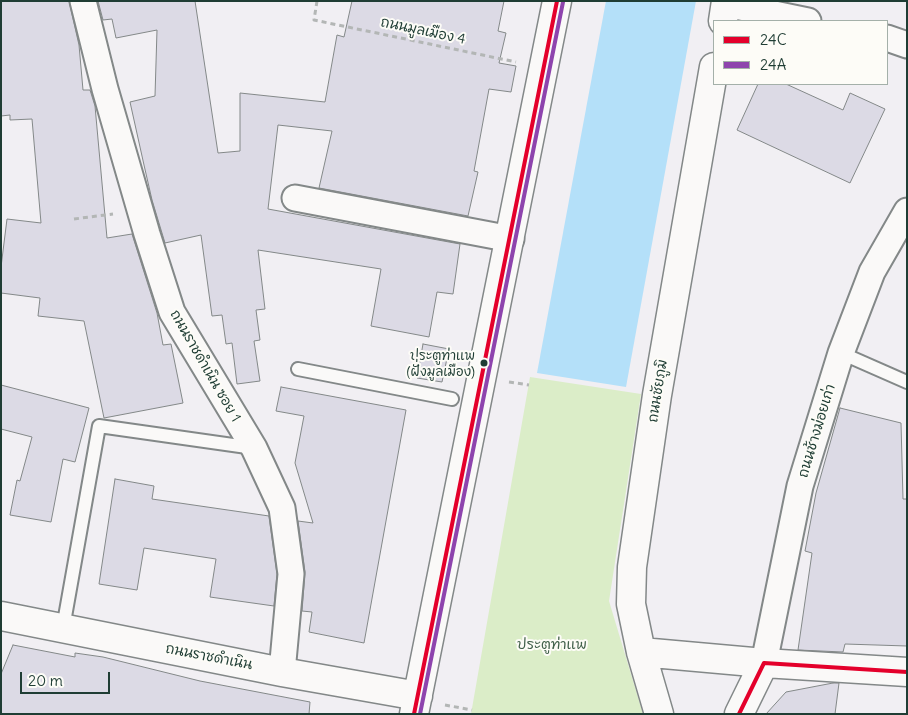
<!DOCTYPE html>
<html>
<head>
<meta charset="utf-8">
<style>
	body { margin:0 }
	#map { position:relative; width:908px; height:715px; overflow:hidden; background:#f1eff3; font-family:Delius,sans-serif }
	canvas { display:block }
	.frame { position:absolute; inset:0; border:2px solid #1f3d34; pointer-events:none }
	.legend { position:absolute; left:713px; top:20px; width:175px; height:65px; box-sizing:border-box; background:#fdfcf7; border:1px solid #a4b0a9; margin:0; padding:6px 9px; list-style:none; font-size:15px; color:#1f3d34 }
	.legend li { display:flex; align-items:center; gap:10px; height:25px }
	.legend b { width:25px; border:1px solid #a4b0a9 }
	.scale { position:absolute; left:20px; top:672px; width:90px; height:22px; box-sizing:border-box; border:2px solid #1f3d34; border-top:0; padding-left:6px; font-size:15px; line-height:18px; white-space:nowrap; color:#1f3d34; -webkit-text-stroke:4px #fdfcf7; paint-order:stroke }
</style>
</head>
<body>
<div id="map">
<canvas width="908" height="715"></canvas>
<div class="frame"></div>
<ul class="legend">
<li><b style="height:6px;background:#e4002b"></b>24C</li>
<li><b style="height:6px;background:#8e44ad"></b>24A</li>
</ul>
<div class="scale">20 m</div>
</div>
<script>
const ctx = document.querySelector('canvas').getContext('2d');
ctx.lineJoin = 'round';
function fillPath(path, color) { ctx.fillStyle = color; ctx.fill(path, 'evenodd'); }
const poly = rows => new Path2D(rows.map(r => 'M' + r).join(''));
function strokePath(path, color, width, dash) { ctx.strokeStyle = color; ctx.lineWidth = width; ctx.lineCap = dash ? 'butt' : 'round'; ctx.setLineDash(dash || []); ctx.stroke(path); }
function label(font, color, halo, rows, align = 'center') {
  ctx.font = font + ' Delius,"Playpen Sans Thai",sans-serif'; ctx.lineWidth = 4; ctx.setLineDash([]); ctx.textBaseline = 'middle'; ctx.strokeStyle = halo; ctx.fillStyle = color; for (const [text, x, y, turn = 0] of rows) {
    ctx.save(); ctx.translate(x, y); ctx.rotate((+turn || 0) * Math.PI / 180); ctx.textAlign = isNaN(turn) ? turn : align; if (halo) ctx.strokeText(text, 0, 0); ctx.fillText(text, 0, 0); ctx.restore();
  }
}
const green = poly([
	[530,377,641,394,609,601,643,714,471,714]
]);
const water = poly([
	[606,1,696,1,626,387,537,373]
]);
const building = poly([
	[1,1,69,1,79,45,83,90,90,90,95,106,107,238,132,234,157,313,163,345,171,344,183,403,104,418,84,321,38,316,40,298,1,293,1,267,7,219,41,223,32,119,10,120,10,115,1,116,1,1],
	[98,1,195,1,218,153,240,151,240,93,325,102,337,35,344,37,352,1,504,1,498,31,506,33,499,63,516,66,511,92,489,89,474,171,478,172,468,216,319,188,332,131,278,125,268,209,460,244,453,294,437,292,429,337,371,326,381,269,258,250,265,309,256,310,260,340,254,341,260,381,237,384,232,343,226,344,222,315,212,316,201,235,165,243,152,200,144,165,130,102,155,96,157,30,116,38,112,19,103,20,98,1],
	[758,84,786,84,843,110,850,93,885,109,850,183,737,130,758,84],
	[423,344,449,349,442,382,417,378,423,344],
	[1,385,89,408,75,462,63,459,51,522,10,515,17,480,20,481,32,437,1,429,1,385],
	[281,387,406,410,364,643,309,632,312,612,302,611,305,572,298,521,313,523,295,463,304,416,276,411,281,387],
	[840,408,901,423,903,499,907,499,907,646,845,644,843,652,798,650,812,553,805,551,816,493,840,408],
	[115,479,154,486,152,499,269,516,277,574,274,606,210,597,216,559,144,548,137,590,99,584,115,479],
	[13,645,75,657,75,653,103,657,200,681,310,702,309,714,1,714,1,674,13,645],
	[833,683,839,683,835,714,766,714,786,692,833,683]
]);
const path = poly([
	[317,1,314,20,516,62],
	[74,219,113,214],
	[509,382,529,385],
	[445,705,472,710]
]);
const lane = poly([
	[841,353,907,382],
	[298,369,452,399],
	[63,628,99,426,254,448]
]);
const street = poly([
	[83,1,105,89,147,234,172,312,254,448,282,508,291,574,282,672],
	[726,4,808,21],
	[887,38,907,45],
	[295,198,511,239],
	[764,663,800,486,841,353,872,272,907,211]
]);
const secondary = poly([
	[723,21,726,1],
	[1,616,282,672,418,696],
	[641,652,764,663,907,672],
	[414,714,557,1],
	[659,714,641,652,631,604,632,567,657,395,714,67],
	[739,714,764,663]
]);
const bus1 = poly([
	[414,714,557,1],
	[739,714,764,663,907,672]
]);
const bus2 = poly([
	[420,714,563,2]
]);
const markers = [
	[484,363,4.5,"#1f3d34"]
];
const busNames = [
	["ประตูท่าแพ",475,356],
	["(ฝั่งมูลเมือง)",475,372]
];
const streetNames = [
	["ถนนมูลเมือง 4",423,31,12],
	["ถนนราชดำเนิน ซอย 1",205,366,60],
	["ถนนชัยภูมิ",658,391,-81],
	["ถนนช้างม่อยเก่า",817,431,-73],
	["ถนนราชดำเนิน",209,657,11]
];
const parkNames = [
	["ประตูท่าแพ",552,645]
];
fillPath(green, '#dbedc8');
fillPath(water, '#b4e0f9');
fillPath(building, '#dcdae5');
strokePath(building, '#838888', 1);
strokePath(lane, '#838888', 16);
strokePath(street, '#838888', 29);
strokePath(secondary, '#838888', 31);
strokePath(path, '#b3b6b5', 3, [5, 4]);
strokePath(lane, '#faf9f8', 12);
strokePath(street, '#faf9f8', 25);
strokePath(secondary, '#faf9f8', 28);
strokePath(bus1, '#e4002b', 4);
strokePath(bus2, '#8e44ad', 4);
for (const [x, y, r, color] of markers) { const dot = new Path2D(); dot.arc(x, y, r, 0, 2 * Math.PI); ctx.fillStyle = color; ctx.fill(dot); strokePath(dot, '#fdfcf7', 2); }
label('13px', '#1f3d34', '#fdfcf7', busNames, 'right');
label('14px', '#1f3d34', '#fdfcf7', streetNames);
label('14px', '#41604a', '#fdfcf7', parkNames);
</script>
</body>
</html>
